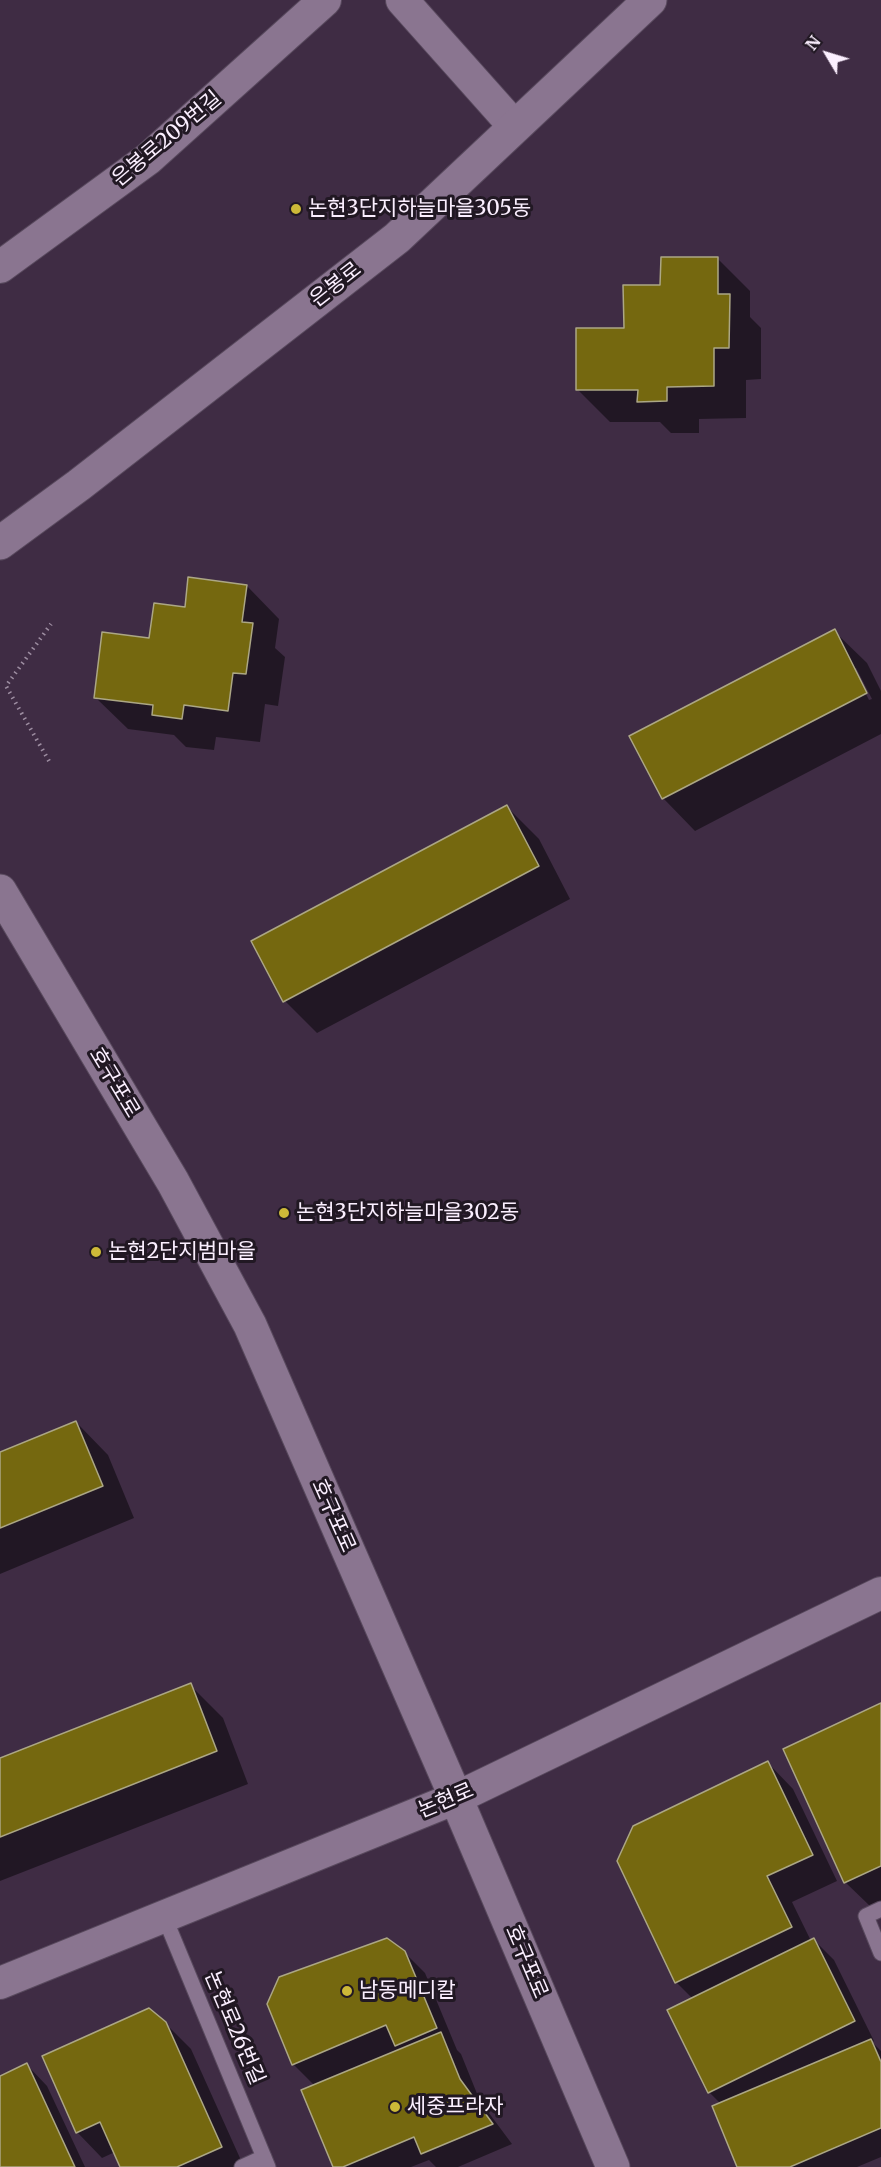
<!DOCTYPE html>
<html>
<head>
<meta charset="utf-8">
<style>
	body { margin:0 }
	#map { position:relative; width:881px; height:2167px; overflow:hidden; background:#3f2c44; font-family:Merriweather,serif }
	canvas { display:block }
	.north { position:absolute; left:797px; top:24px; width:60px; height:60px; -webkit-text-stroke:4px #211823; paint-order:stroke; rotate:308deg; font-size:16px; font-weight:700; line-height:24px; text-align:center; color:#fbefff }
	.north::after { content:''; display:block; margin:auto; width:21px; height:27px; background:#fbefff; clip-path:polygon(50% 0,100% 100%,50% 72%,0 100%) }
</style>
</head>
<body>
<div id="map">
<canvas width="881" height="2167"></canvas>
<div class="north">N</div>
</div>
<script>
const ctx = document.querySelector('canvas').getContext('2d');
ctx.lineJoin = 'round';
function fillPath(path, color) { ctx.fillStyle = color; ctx.fill(path, 'evenodd'); }
const poly = rows => new Path2D(rows.map(r => 'M' + r).join(''));
function strokePath(path, color, width, dash) { ctx.strokeStyle = color; ctx.lineWidth = width; ctx.lineCap = dash ? 'butt' : 'round'; ctx.setLineDash(dash || []); ctx.stroke(path); }
function label(font, color, halo, rows, align = 'center') {
  ctx.font = font + ' Merriweather,"Noto Sans KR",serif'; ctx.lineWidth = 6; ctx.setLineDash([]); ctx.textBaseline = 'middle'; ctx.strokeStyle = halo; ctx.fillStyle = color; for (const [text, x, y, turn = 0] of rows) {
    ctx.save(); ctx.translate(x, y); ctx.rotate((+turn || 0) * Math.PI / 180); ctx.textAlign = isNaN(turn) ? turn : align; if (halo) ctx.strokeText(text, 0, 0); ctx.fillText(text, 0, 0); ctx.restore();
  }
}
const shadow = poly([
	[717,258,750,291,750,317,761,328,761,379,746,380,746,418,699,419,699,433,671,433,660,422,610,422,578,390,625,329,662,287],
	[247,586,279,619,275,648,285,657,278,706,265,704,260,742,216,737,214,750,186,747,174,735,128,729,95,697,150,639,186,609],
	[834,631,867,663,881,691,881,734,695,831,663,798],
	[853,668,856,668,872,699,869,700],
	[507,807,539,839,570,899,317,1033,285,1001],
	[76,1422,108,1455,134,1518,0,1574,0,1454],
	[190,1685,223,1718,248,1784,0,1881,0,1760],
	[881,1705,881,1902,871,1907,845,1882],
	[768,1763,793,1789,837,1881,792,1902,811,1941,814,1940,834,1960,874,2041,872,2042,881,2051,881,2157,857,2167,739,2167,721,2104,709,2092,693,1999,676,1982],
	[404,1952,425,1973,457,2050,461,2054,480,2101,512,2144,458,2167,436,2167,429,2160,411,2167,335,2167,315,2086,293,2064],
	[165,2023,191,2049,244,2167,122,2167,115,2152,102,2158,77,2132],
	[27,2065,47,2086,85,2167,0,2167,0,2078]
]);
const building = poly([
	[661,257,718,257,718,294,730,294,729,348,714,348,714,386,667,387,667,401,637,402,638,390,576,390,576,328,624,328,623,285,660,285,661,257],
	[188,577,247,585,242,622,253,623,246,674,233,673,228,711,184,705,182,719,152,715,153,705,94,698,102,632,149,638,154,603,185,607,188,577],
	[835,629,867,693,662,799,629,736,835,629],
	[507,805,539,866,283,1002,251,941,507,805],
	[76,1421,103,1486,0,1528,0,1452,76,1421],
	[191,1683,217,1751,0,1837,0,1758,191,1683],
	[881,1703,881,1866,844,1883,783,1749,881,1703],
	[768,1761,813,1855,767,1876,792,1927,675,1983,617,1861,633,1826,768,1761],
	[387,1938,405,1951,437,2028,395,2046,386,2025,292,2065,267,2004,279,1977,387,1938],
	[814,1938,855,2021,708,2093,667,2010,814,1938],
	[149,2008,166,2022,222,2147,177,2167,120,2167,100,2122,76,2133,42,2056,149,2008],
	[441,2032,460,2079,493,2124,421,2154,414,2137,343,2167,333,2167,301,2090,441,2032],
	[871,2039,881,2062,881,2128,790,2167,737,2167,712,2106,871,2039],
	[27,2063,75,2167,0,2167,0,2076,27,2063]
]);
const path = poly([
	[49,761,6,686,51,624]
]);
const lane = poly([
	[881,1909,866,1916,881,1953],
	[164,1916,268,2167],
	[242,2167,264,2157]
]);
const street = poly([
	[402,0,515,127],
	[0,267,148,159,325,0],
	[0,1983,456,1798,881,1593]
]);
const secondary = poly([
	[0,543,79,485,397,238,650,0],
	[0,891,173,1182,250,1325,456,1798,613,2167]
]);
const markers = [
	[296,209,6,"#cdb938"],
	[284,1213,6,"#cdb938"],
	[96,1252,6,"#cdb938"],
	[347,1991,6,"#cdb938"],
	[395,2107,6,"#cdb938"]
];
const streetNames = [
	["은봉로209번길",167,139,-40],
	["은봉로",336,285,-38],
	["호구포로",114,1083,59],
	["호구포로",333,1516,66],
	["논현로",446,1801,-23],
	["호구포로",526,1962,67],
	["논현로26번길",234,2028,67]
];
const poiNames = [
	["논현3단지하늘마을305동",308,209],
	["논현3단지하늘마을302동",296,1213],
	["논현2단지범마을",108,1252],
	["남동메디칼",359,1991],
	["세중프라자",407,2107]
];
fillPath(shadow, '#0007');
fillPath(building, '#75680f');
strokePath(building, '#aca785', 1.5);
strokePath(lane, '#58495d', 17);
strokePath(street, '#58495d', 34);
strokePath(secondary, '#58495d', 35);
strokePath(path, '#9d8da1', 4, [1.5, 4.5]);
strokePath(lane, '#8a7590', 15);
strokePath(street, '#8a7590', 32);
strokePath(secondary, '#8a7590', 33);
for (const [x, y, r, color] of markers) { const dot = new Path2D(); dot.arc(x, y, r, 0, 2 * Math.PI); ctx.fillStyle = color; ctx.fill(dot); strokePath(dot, '#211823', 2); }
label('21px', '#fbefff', '#211823', streetNames);
label('21px', '#fbefff', '#211823', poiNames, 'left');
</script>
</body>
</html>
